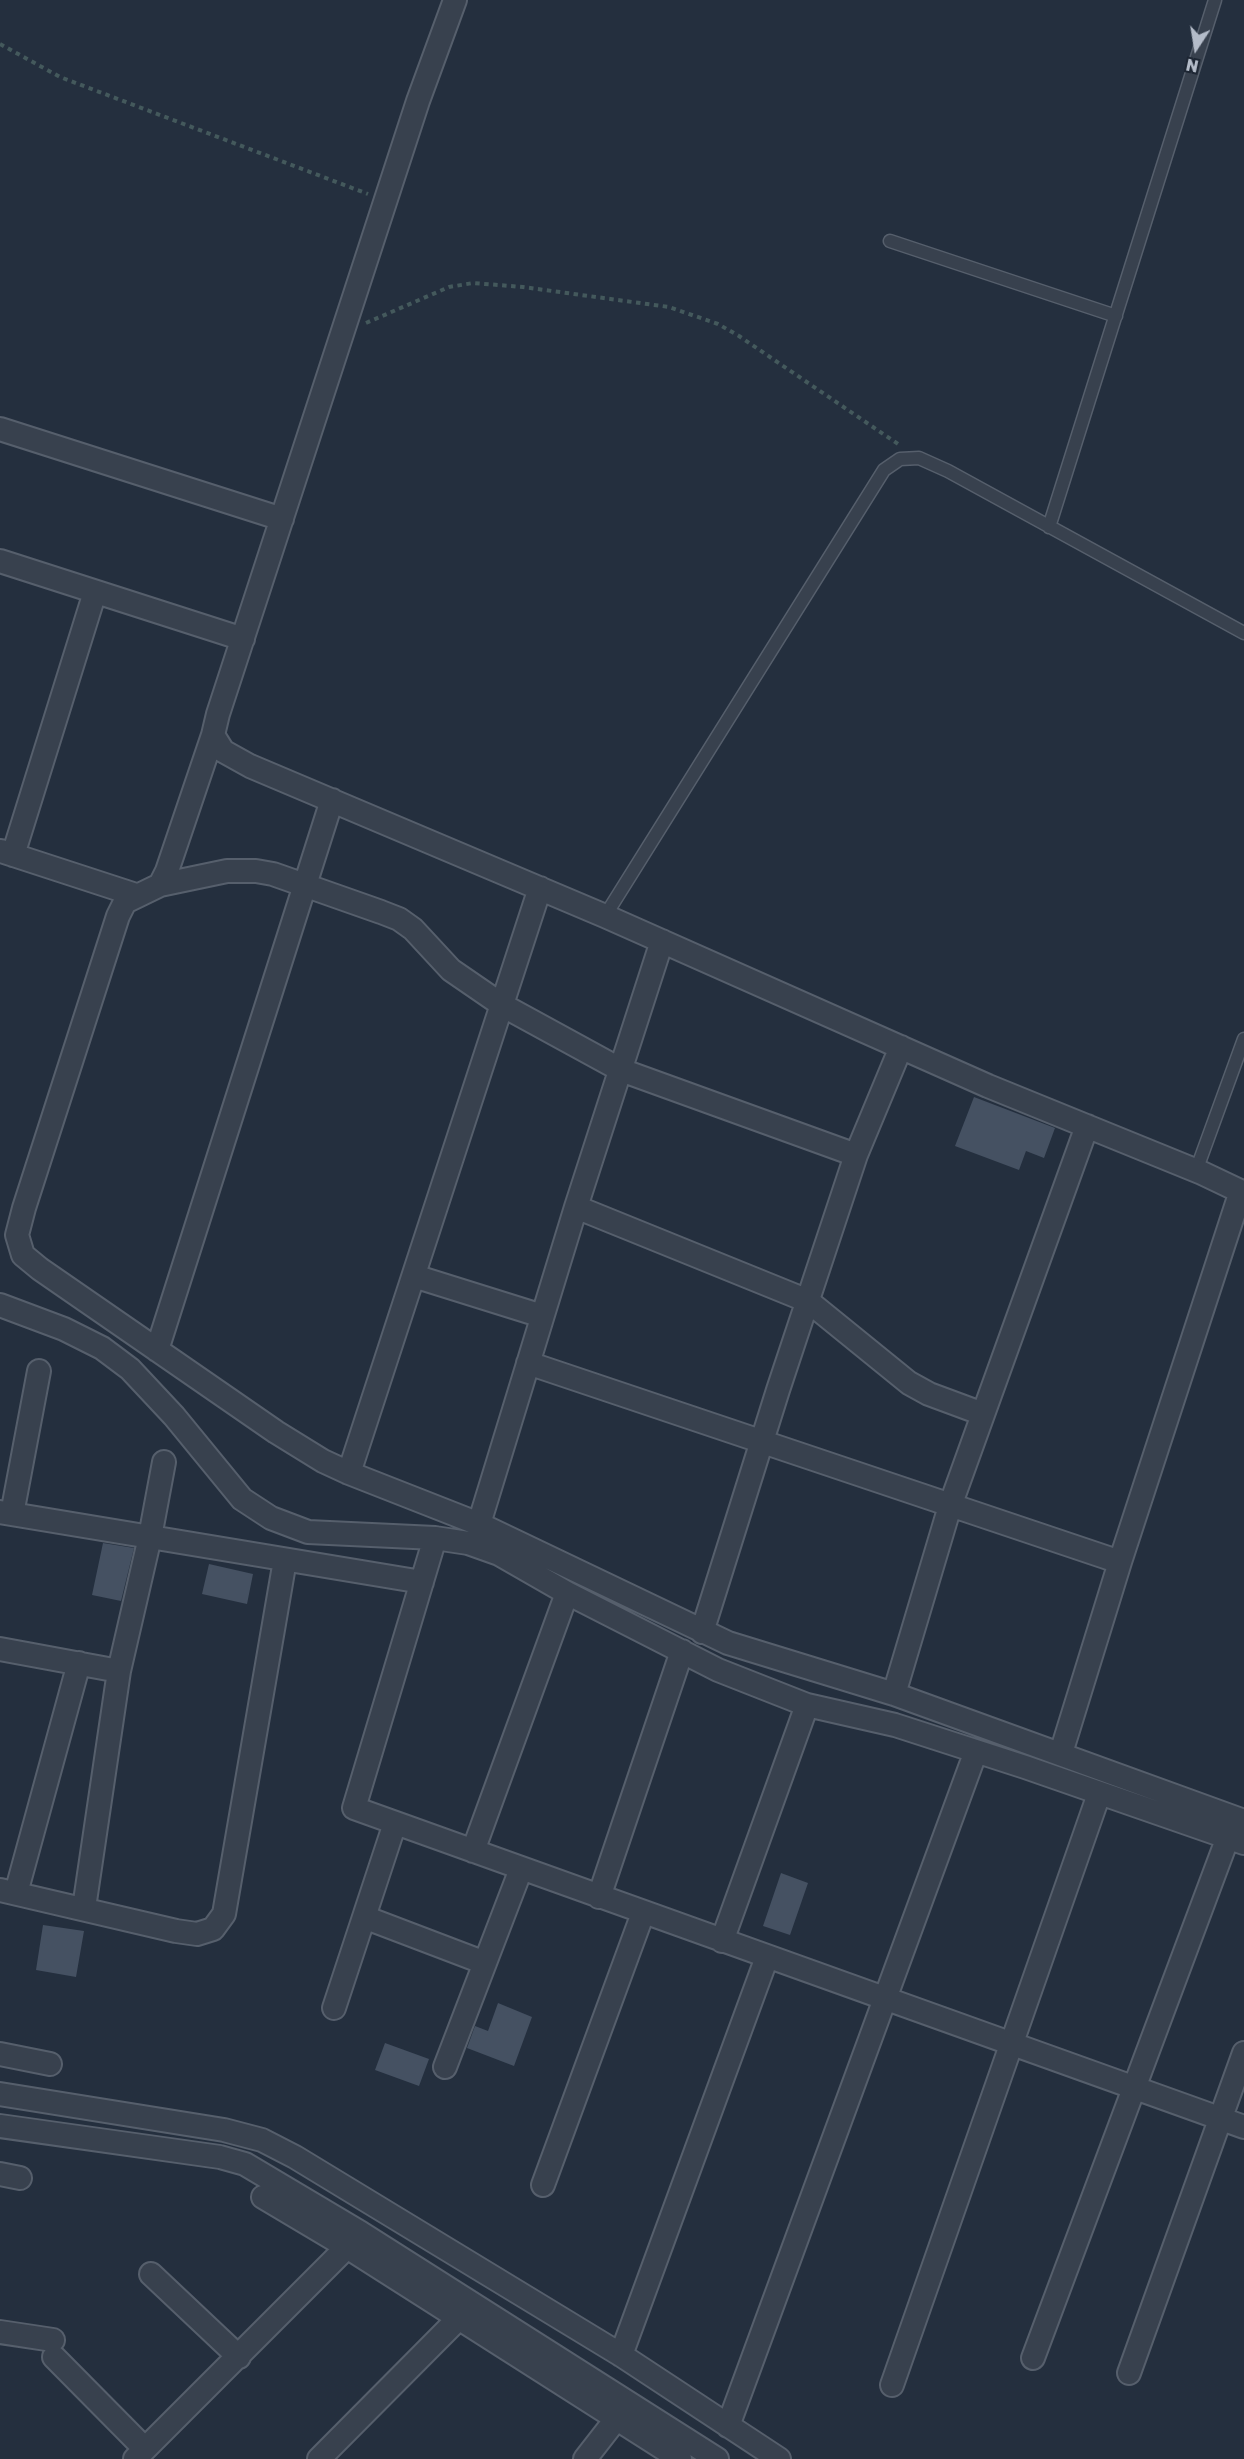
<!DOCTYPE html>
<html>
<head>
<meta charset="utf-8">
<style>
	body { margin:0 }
	#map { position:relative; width:1244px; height:2459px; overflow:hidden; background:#242f3e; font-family:"Golos Text",sans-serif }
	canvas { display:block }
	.north { position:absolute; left:1166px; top:18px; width:60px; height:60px; -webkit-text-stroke:4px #1d2633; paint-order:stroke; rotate:192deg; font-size:16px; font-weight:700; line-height:24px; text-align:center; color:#b4bcc9 }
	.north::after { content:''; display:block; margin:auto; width:21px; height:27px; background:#b4bcc9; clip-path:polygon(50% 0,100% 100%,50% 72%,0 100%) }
</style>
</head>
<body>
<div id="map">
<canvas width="1244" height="2459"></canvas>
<div class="north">N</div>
</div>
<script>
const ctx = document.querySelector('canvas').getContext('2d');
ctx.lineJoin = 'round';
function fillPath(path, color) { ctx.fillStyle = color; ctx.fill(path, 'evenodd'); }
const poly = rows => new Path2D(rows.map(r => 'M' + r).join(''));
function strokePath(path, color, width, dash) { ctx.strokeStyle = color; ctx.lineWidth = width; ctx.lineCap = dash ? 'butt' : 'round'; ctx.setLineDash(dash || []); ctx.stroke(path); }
const building = poly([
	[974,1097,1055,1128,1044,1158,1026,1151,1019,1170,955,1146],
	[103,1543,134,1548,121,1601,92,1595],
	[209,1564,253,1574,247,1604,202,1594],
	[781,1873,808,1883,790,1935,763,1926],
	[43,1925,84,1931,76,1977,36,1970],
	[498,2003,532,2017,514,2066,467,2048,475,2026,488,2031],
	[385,2043,429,2059,419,2086,375,2070]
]);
const path = poly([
	[0,44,60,77,368,194],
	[366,323,449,287,473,283,523,287,669,307,718,324,739,336,898,444]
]);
const service = poly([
	[890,241,1116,316],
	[1049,527,1215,0],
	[605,916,884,470,900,459,919,458,948,471,1244,633],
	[1196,1171,1244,1039]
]);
const minor = poly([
	[455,0,418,101,218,714,213,735,223,751,250,766,605,916,988,1086,1202,1173,1244,1193],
	[0,429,282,519],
	[0,561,243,639],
	[213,735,167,871,160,885,125,902,118,916,24,1208,17,1235,23,1255,40,1269,276,1432,323,1461,349,1473,479,1524,728,1643,894,1694,1244,1821],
	[1,851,136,895],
	[13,855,95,592],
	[160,885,227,871,256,871,273,874,381,912,399,919,413,929,451,970,502,1005,621,1070,856,1155],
	[576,1207,808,1301,909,1383,929,1394,983,1414],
	[414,1276,542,1316],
	[0,1305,64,1329,102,1348,130,1369,174,1416,242,1499,271,1518,308,1532,435,1538,468,1543,499,1554,567,1593,718,1670,807,1705,895,1725,1025,1767,1244,1843],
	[157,1350,332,800],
	[528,1363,1120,1562],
	[349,1473,540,888],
	[0,1512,422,1582],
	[12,1514,39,1371],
	[479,1524,576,1207,662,941],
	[435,1538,354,1808,1244,2127],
	[702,1632,778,1390,856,1155,901,1047],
	[0,1649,119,1671],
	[894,1694,950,1506,1087,1126],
	[1061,1753,1120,1562,1241,1191],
	[473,1851,567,1593],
	[0,1890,176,1931,197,1934,213,1929,224,1914,285,1560],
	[16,1893,79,1663],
	[599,1897,682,1651],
	[84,1908,119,1671,150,1537,164,1462],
	[364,1917,485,1963],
	[722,1941,807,1705],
	[334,2008,395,1823],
	[0,2054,50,2064],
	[445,2067,521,1869],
	[0,2094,224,2130,262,2140,295,2157,621,2355,779,2459],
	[0,2126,220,2157,245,2164,361,2233,717,2459],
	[0,2174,20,2178],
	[543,2185,643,1913],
	[263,2197,347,2247,680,2459],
	[151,2274,239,2357],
	[0,2332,53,2340],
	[621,2355,767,1957],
	[54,2357,145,2449],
	[1033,2358,1228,1837],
	[1129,2373,1244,2053],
	[892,2385,1099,1794],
	[728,2426,976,1751],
	[135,2459,357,2237],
	[319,2459,459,2318],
	[585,2459,617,2418]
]);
fillPath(building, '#455162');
strokePath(service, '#565f6c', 15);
strokePath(minor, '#565f6c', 26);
strokePath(path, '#44595c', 4, [4.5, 4.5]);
strokePath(service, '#38414e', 12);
strokePath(minor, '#38414e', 22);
</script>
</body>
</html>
